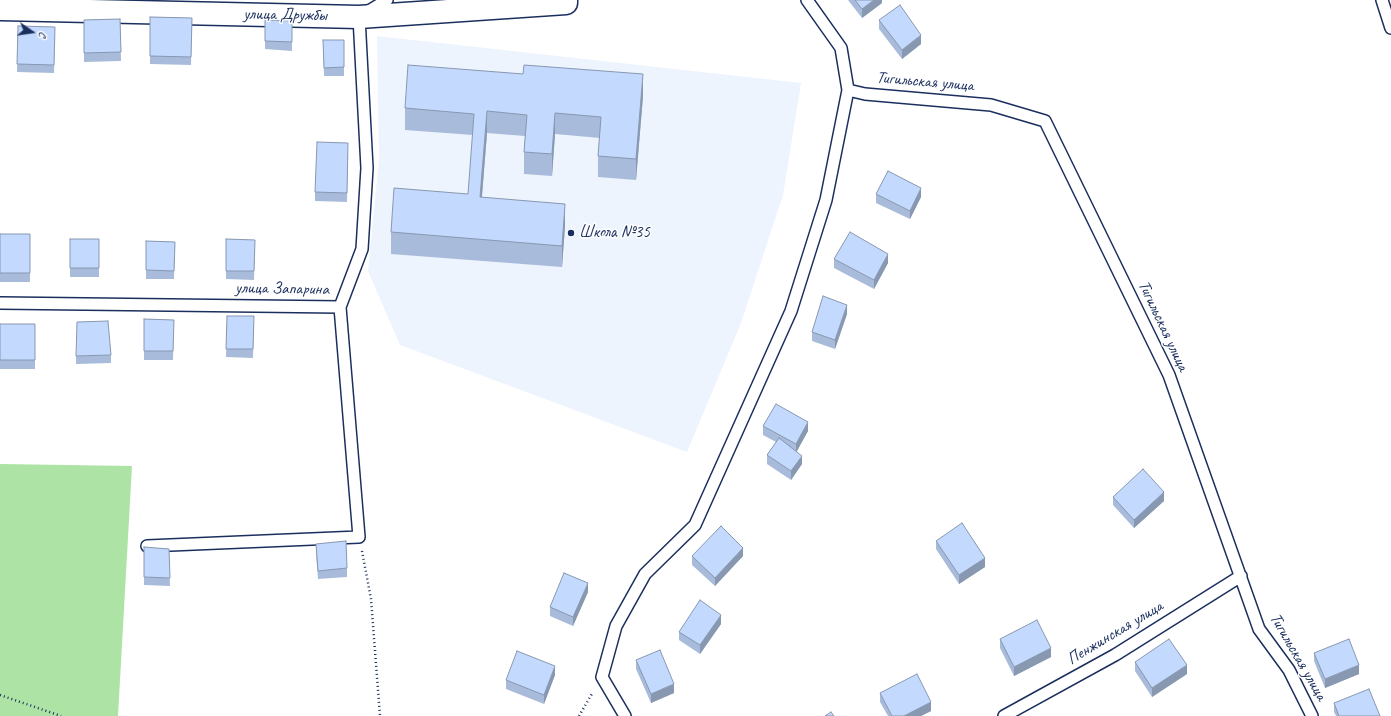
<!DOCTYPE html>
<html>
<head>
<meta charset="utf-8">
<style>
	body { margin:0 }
	#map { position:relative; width:1391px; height:716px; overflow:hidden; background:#fff; font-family:Caveat,sans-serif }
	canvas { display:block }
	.north { position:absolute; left:12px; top:12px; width:40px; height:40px; -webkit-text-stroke:3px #fff; paint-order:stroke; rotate:103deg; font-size:11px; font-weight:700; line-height:16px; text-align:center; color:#1b2f5e }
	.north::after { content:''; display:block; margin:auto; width:14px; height:18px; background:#1b2f5e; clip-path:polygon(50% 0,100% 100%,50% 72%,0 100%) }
</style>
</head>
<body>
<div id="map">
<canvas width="1391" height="716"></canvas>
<div class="north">С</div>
</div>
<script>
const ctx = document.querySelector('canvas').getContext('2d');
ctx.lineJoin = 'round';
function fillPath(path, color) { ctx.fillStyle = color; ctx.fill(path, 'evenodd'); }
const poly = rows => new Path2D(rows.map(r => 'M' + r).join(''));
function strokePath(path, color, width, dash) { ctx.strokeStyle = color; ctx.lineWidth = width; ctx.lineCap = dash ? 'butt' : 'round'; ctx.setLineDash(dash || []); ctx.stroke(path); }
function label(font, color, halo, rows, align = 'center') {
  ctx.font = font + ' Caveat,sans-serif'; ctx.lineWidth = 3; ctx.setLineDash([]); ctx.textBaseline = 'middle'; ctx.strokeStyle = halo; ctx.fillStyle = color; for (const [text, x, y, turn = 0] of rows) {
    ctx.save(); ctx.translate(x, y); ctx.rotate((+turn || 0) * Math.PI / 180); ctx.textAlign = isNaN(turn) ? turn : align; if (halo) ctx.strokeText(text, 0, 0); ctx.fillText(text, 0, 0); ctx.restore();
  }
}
const built = poly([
	[377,36,801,83,783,195,741,323,687,452,400,345,368,271,379,159]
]);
const green = poly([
	[0,464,132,466,118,716,0,716]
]);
const path = poly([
	[362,551,371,599,380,716],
	[0,695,61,716],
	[579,716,593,692]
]);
const lane = poly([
	[807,0,841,48,848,90],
	[1382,0,1391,28],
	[0,303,340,307,362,249,367,168,359,17,387,0],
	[147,546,359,537,340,307],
	[625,716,602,677,616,626,645,574,695,525,791,311,826,200,848,90,865,94,991,105,1045,121,1169,375,1259,629,1289,670,1312,716],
	[1004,716,1115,655,1241,576]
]);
const street = poly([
	[0,9,359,17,566,3,566,0]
]);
const wall = poly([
	[848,0,882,0,882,3,862,18],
	[150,17,192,18,191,65,150,64],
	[120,19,121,61,84,62,84,20],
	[879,20,921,44,902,59,879,29],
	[18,26,55,36,54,73,17,72],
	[292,30,292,51,265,49,265,41],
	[323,40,344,40,344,76,324,76],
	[643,96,636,180,598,177,598,156,600,138,555,134,552,176,524,174,524,152,525,136,487,133,482,197,565,226,562,267,391,254,391,232,468,194,473,135,405,130,405,108],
	[348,152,347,202,315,201,315,192],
	[876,194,921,197,910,219,876,203],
	[0,234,30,234,30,282,0,282],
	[70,239,99,239,99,277,70,277],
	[226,239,255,240,254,280,226,279],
	[146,241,175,242,174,279,146,279],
	[834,259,888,263,874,289,834,268],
	[847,314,835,349,812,341,812,332],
	[227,316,254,325,253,358,226,357],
	[144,319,174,320,173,360,144,360],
	[0,324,35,324,35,369,0,369],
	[111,355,111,363,76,364,76,356],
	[763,426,808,431,796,451,802,464,791,480,767,464,767,455,776,442,763,435],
	[1113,497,1164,501,1134,528,1113,505],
	[936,541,985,567,959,584,936,549],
	[316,544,347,568,347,577,318,579,316,553],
	[144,547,169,549,170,586,144,585],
	[692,556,743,556,715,586,692,565],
	[588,592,573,626,550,616,550,607],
	[721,624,700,654,679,640,679,632],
	[1000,639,1051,657,1014,676,1000,648],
	[1314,653,1359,674,1325,688,1314,661],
	[636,660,674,693,651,703,636,669],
	[1135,662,1187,674,1152,697,1135,671],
	[555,675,544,704,506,689,506,680],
	[880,693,931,711,921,716,888,716,880,702],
	[1334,703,1380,716,1336,716,1334,712]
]);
const shadedWall = poly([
	[874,0,882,0,882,3,862,18,862,9],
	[921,35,921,44,902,59,902,50],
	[643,74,643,96,636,180,636,159],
	[487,111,487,133,480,219,480,197],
	[555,113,555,134,552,176,552,154],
	[921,188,921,197,910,219,910,211],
	[565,204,565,226,562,267,562,246],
	[888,254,888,263,874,289,874,280],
	[847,305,847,314,835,349,835,340],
	[808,422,808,431,796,453,796,444],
	[802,456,802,464,791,480,791,471],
	[1164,492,1164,501,1134,528,1134,520],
	[743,548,743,556,715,586,715,578],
	[985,558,985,567,959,584,959,575],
	[588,583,588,592,573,626,573,617],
	[721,615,721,624,700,654,700,645],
	[1051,648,1051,657,1014,676,1014,667],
	[1187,665,1187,674,1152,697,1152,688],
	[1359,665,1359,674,1325,688,1325,679],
	[555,666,555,675,544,704,544,695],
	[674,684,674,693,651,703,651,694],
	[931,702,931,711,921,716,904,716]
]);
const building = poly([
	[855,0,874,0,862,9,855,0],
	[900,5,921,35,902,50,879,20,900,5],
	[150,17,192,18,191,57,150,56,150,17],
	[120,19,121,52,84,53,84,20,120,19],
	[265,20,292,21,292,42,265,41,265,20],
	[18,26,55,27,54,65,17,64,18,26],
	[323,40,344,40,344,67,324,68,323,40],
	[408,65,523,74,524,65,643,74,636,159,598,156,601,117,555,113,552,154,524,152,527,115,487,111,480,197,565,204,562,246,391,232,394,188,468,194,474,114,405,108,408,65],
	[317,142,348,143,347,193,315,192,317,142],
	[888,171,921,188,910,211,876,194,888,171],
	[850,232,888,254,874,280,834,259,850,232],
	[0,234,30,234,30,273,0,273,0,234],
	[70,239,99,239,99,268,70,268,70,239],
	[226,239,255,240,254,271,226,271,226,239],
	[146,241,175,242,174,271,146,270,146,241],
	[823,296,847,305,835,340,812,332,823,296],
	[227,316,254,316,253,349,226,349,227,316],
	[144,319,174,320,173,351,144,351,144,319],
	[108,321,111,355,76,356,77,322,108,321],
	[0,324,35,324,35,360,0,360,0,324],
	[776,404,808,422,796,444,763,426,776,404],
	[779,438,802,456,791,471,767,455,779,438],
	[1143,469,1164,492,1134,520,1113,497,1143,469],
	[962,523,985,558,959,575,936,541,962,523],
	[721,526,743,548,715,578,692,556,721,526],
	[346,541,347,568,318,571,316,544,346,541],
	[144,547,169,549,170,578,144,577,144,547],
	[564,573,588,583,573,617,550,607,564,573],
	[700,600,721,615,700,645,679,632,700,600],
	[1037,620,1051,648,1014,667,1000,639,1037,620],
	[1169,639,1187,665,1152,688,1135,662,1169,639],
	[1349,639,1359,665,1325,679,1314,653,1349,639],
	[660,650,674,684,651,694,636,660,660,650],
	[517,651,555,666,544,695,506,680,517,651],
	[917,674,931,702,904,716,892,716,880,693,917,674],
	[1369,689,1380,716,1339,716,1334,703,1369,689],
	[831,712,834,716,825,716,831,712]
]);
const markers = [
	[571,233,4,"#1b2f5e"]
];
const streetNames = [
	["улица Дружбы",285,15,1],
	["Тигильская улица",925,82,5],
	["улица Запарина",282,289,1],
	["Тигильская улица",1163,326,65],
	["Пенжинская улица",1115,633,-31],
	["Тигильская улица",1298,657,60]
];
const poiNames = [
	["Школа №35",579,233]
];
fillPath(built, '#edf4fe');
fillPath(green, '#ade3a5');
strokePath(lane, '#1b2f5e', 14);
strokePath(street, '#1b2f5e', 25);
strokePath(path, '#1b2f5e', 2.5, [1, 3]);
strokePath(lane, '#fff', 11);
strokePath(street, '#fff', 22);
fillPath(wall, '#a8bbda');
fillPath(shadedWall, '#8898b1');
fillPath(building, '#c3d9fd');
strokePath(building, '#8898b1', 1);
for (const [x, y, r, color] of markers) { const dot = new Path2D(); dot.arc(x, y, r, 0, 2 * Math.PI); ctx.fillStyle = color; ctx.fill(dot); strokePath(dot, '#fff', 1.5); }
label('17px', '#1b2f5e', '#fff', streetNames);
label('17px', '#1b2f5e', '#fff', poiNames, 'left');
</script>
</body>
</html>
